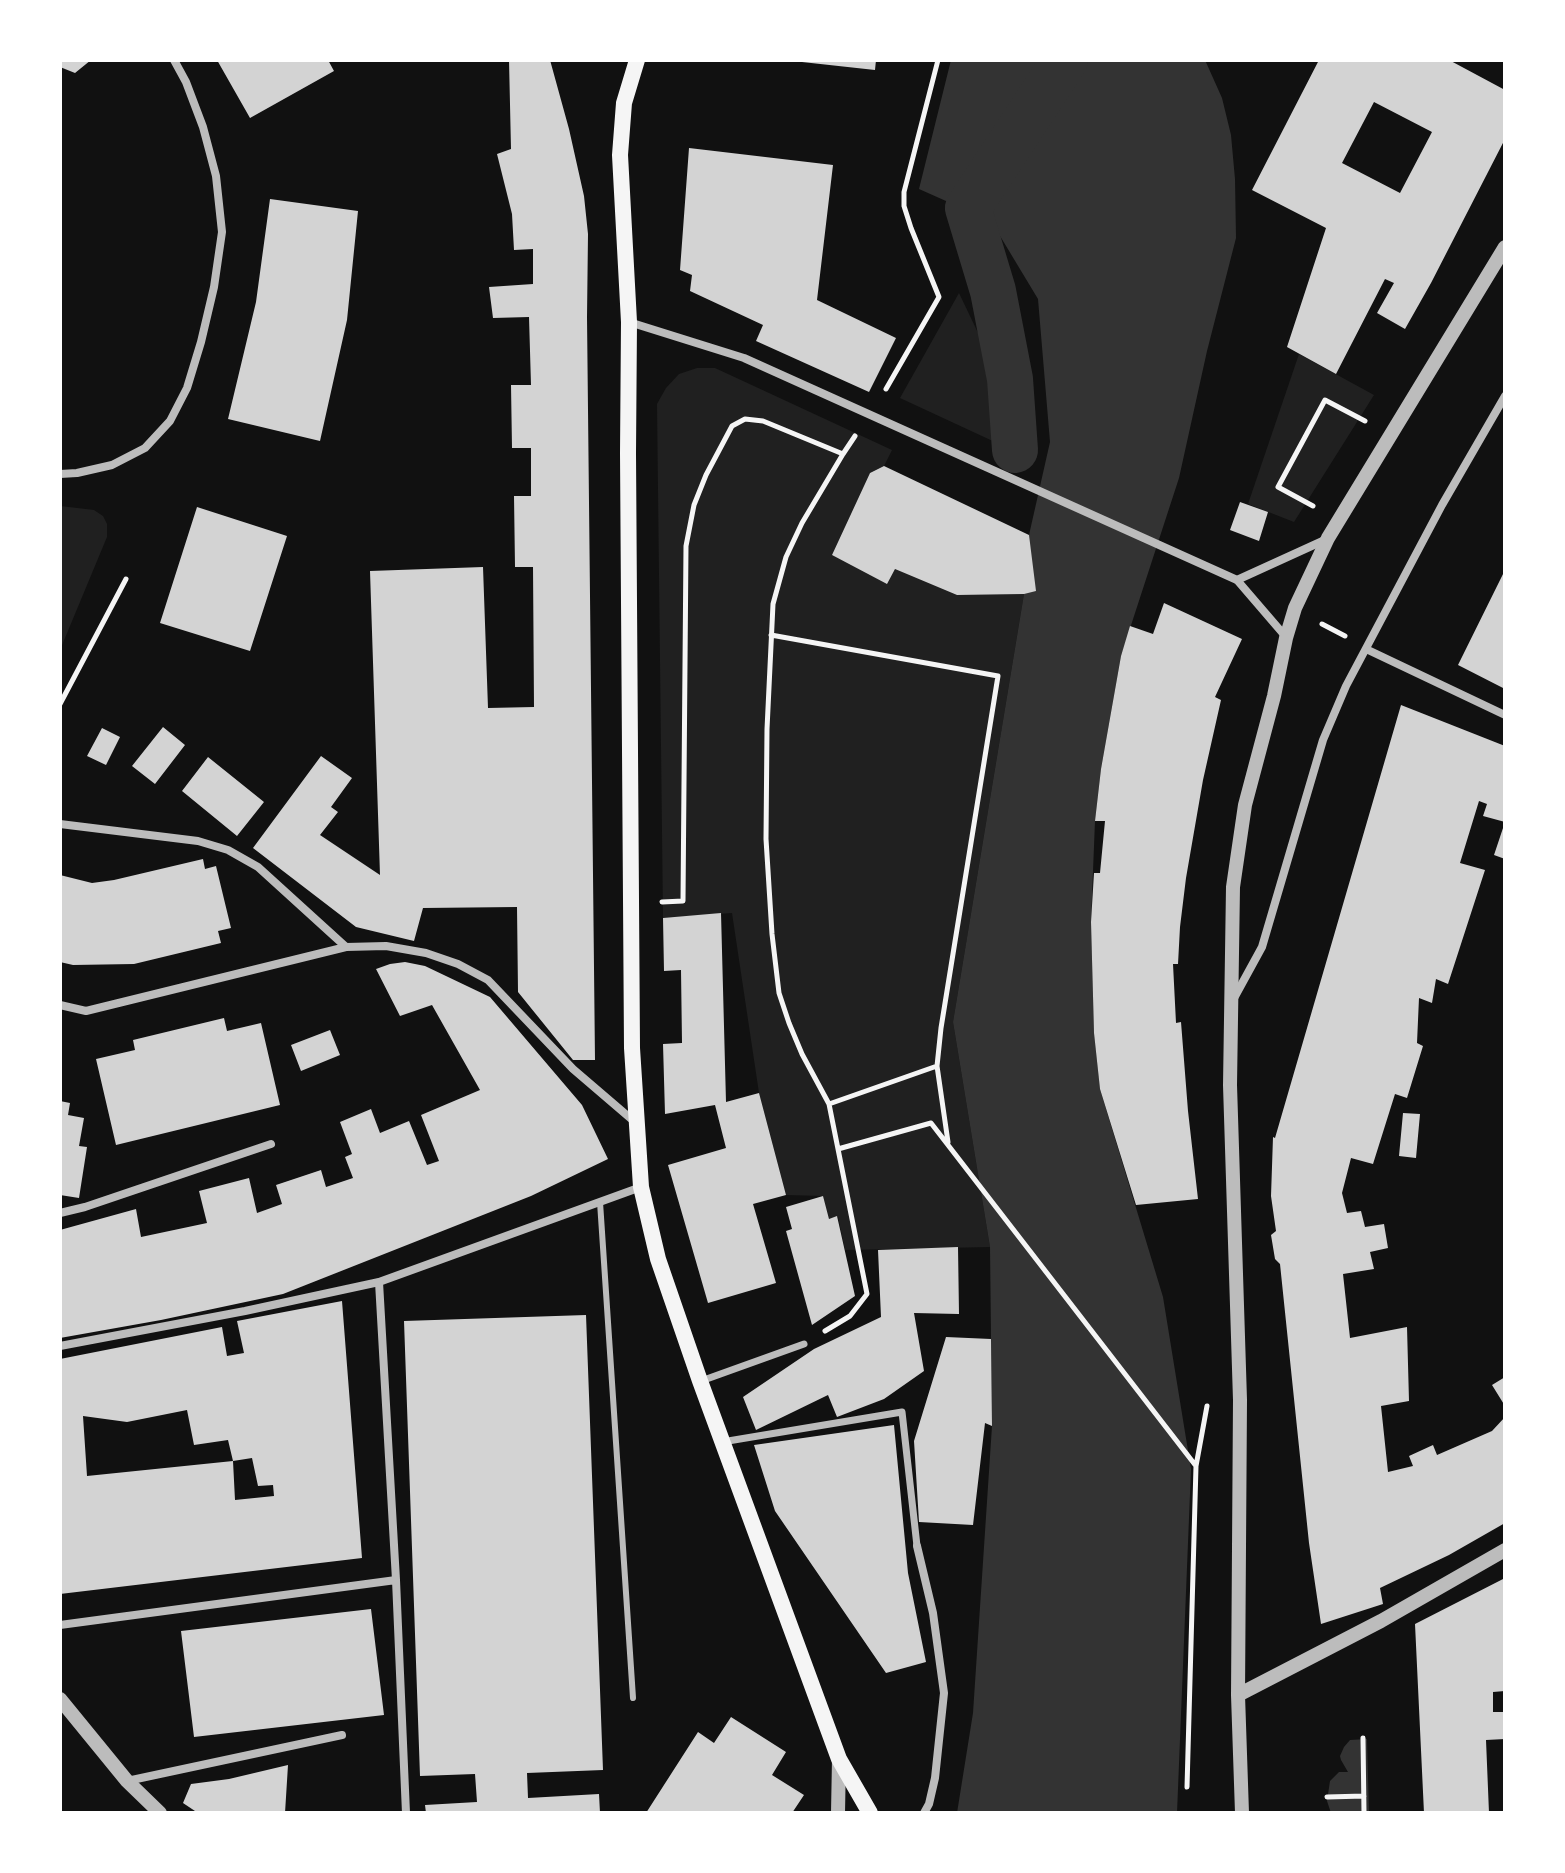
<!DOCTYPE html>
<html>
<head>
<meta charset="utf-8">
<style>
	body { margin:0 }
	#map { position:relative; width:1565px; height:1873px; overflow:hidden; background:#111; font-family:"IBM Plex Serif",serif }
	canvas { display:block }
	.frame { position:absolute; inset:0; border:62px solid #fff; pointer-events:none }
</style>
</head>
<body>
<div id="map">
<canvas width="1565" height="1873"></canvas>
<div class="frame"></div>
</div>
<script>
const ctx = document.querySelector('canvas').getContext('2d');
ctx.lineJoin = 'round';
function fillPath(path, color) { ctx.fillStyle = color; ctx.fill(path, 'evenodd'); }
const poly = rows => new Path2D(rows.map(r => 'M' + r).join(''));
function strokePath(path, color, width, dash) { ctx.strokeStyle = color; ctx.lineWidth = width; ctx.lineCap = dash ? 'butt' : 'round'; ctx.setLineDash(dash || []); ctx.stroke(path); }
const green = poly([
	[959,293,991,360,997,443,900,398],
	[1299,354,1374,395,1294,522,1248,504],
	[697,368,715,368,892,450,884,466,870,473,832,555,886,583,895,569,957,595,1024,594,953,1022,990,1247,845,1250,838,1217,829,1219,823,1196,786,1195,759,1093,732,913,663,918,657,404,666,388,679,374],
	[60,506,94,510,103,516,107,524,107,537,60,650]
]);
const water = poly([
	[951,60,1205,60,1222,98,1231,135,1235,179,1236,238,1207,351,1179,478,1121,656,1101,769,1095,821,1091,921,1094,1033,1100,1089,1163,1297,1191,1469,1177,1813,957,1813,973,1713,992,1426,990,1247,953,1022,1024,594,1029,535,1050,442,1038,299,991,221,919,189],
	[1367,1739,1369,1813,1331,1813,1327,1801,1330,1781,1339,1772,1348,1772,1341,1760,1340,1756,1344,1747,1350,1740]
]);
const canal = poly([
	[1015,450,1010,379,993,291,968,208,1065,60]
]);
const building = poly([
	[60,60,91,60,75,73,60,67],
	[217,60,328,60,334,71,250,118],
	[509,60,550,60,569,129,584,196,588,234,587,317,595,1060,573,1060,518,992,517,907,423,908,414,941,356,927,253,848,321,756,352,778,331,807,338,812,320,835,380,875,370,571,483,567,488,708,534,707,533,567,515,567,514,496,531,496,531,448,512,448,511,385,531,385,529,317,493,318,489,287,533,284,533,249,514,250,512,214,497,154,511,149],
	[802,60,876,60,875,70,802,62],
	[1319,60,1449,60,1505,90,1505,139,1431,283,1405,329,1377,313,1394,283,1385,279,1336,374,1287,347,1326,228,1252,190],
	[1374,102,1432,132,1400,193,1342,163],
	[689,148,833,165,817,300,896,338,869,392,756,341,763,325,690,291,692,275,680,270],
	[270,199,358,211,347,320,320,441,228,419,256,302],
	[884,466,1029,535,1036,591,1024,594,957,595,895,569,887,584,832,555,870,473],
	[1240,502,1268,512,1259,541,1230,530],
	[197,507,287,536,250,651,160,623],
	[1505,570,1505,689,1458,665],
	[1164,603,1242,639,1215,697,1221,700,1203,780,1186,878,1180,927,1178,964,1173,964,1176,1023,1181,1022,1188,1111,1198,1199,1136,1205,1100,1089,1094,1033,1091,922,1094,873,1100,873,1105,821,1095,821,1101,769,1121,656,1130,626,1153,634],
	[1401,705,1505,746,1505,822,1483,816,1487,804,1479,801,1460,863,1485,870,1448,984,1436,979,1432,1003,1419,998,1417,1043,1423,1046,1407,1098,1395,1094,1373,1164,1351,1158,1342,1193,1347,1213,1361,1211,1365,1227,1384,1224,1388,1248,1370,1252,1374,1269,1343,1274,1350,1338,1407,1327,1409,1401,1381,1406,1388,1472,1413,1466,1409,1456,1433,1445,1437,1455,1492,1431,1505,1417,1505,1523,1449,1555,1380,1588,1383,1604,1321,1624,1309,1543,1280,1264,1275,1259,1271,1235,1276,1231,1271,1196,1273,1137,1275,1138],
	[163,727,185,745,155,784,132,766],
	[102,728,120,737,106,765,87,756],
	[208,757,264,802,237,836,182,791],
	[1504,825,1505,825,1505,859,1494,855],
	[203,859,205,869,216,866,231,928,218,931,221,943,134,964,73,965,60,962,60,875,92,883,114,880],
	[721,913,726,1102,759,1093,786,1195,753,1204,776,1283,708,1303,668,1165,726,1148,715,1105,665,1114,663,1044,682,1043,681,970,664,971,663,918],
	[405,962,425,966,490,997,582,1105,608,1159,531,1196,283,1294,161,1320,60,1338,60,1230,136,1209,141,1237,207,1223,199,1191,249,1178,257,1213,282,1204,276,1185,321,1170,326,1187,353,1178,345,1157,352,1154,340,1122,371,1109,380,1133,409,1121,427,1165,439,1161,421,1115,480,1090,432,1005,400,1016,376,969,390,964],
	[224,1018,227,1031,261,1023,280,1105,116,1145,96,1059,135,1050,133,1040],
	[330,1030,340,1055,301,1071,291,1045],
	[60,1101,70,1103,68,1115,84,1118,79,1146,87,1147,79,1198,60,1195],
	[1403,1113,1420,1114,1416,1158,1399,1156],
	[823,1196,829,1219,837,1216,855,1296,812,1325,786,1231,792,1229,786,1207],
	[958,1247,959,1314,914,1313,924,1371,884,1399,837,1417,828,1395,756,1430,743,1397,814,1349,881,1317,878,1250],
	[342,1301,362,1558,60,1594,60,1359,222,1327,227,1356,244,1353,237,1321],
	[187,1410,194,1445,228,1440,233,1461,252,1458,258,1486,273,1485,274,1496,235,1500,233,1461,87,1476,83,1416,127,1422],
	[586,1315,603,1770,527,1773,528,1798,599,1794,600,1813,426,1813,425,1805,477,1802,475,1774,420,1776,404,1321],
	[946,1337,991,1339,992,1426,985,1423,973,1525,919,1522,914,1441],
	[1505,1377,1505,1406,1492,1385],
	[894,1425,908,1573,926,1662,886,1673,775,1511,754,1445],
	[1505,1578,1505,1691,1493,1692,1493,1712,1505,1712,1505,1739,1486,1740,1489,1813,1424,1813,1415,1624],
	[371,1609,384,1715,194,1737,181,1631],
	[731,1717,786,1752,772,1775,804,1795,792,1813,646,1813,698,1732,714,1743],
	[288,1765,285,1813,198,1813,183,1803,191,1784,229,1779]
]);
const path = poly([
	[886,389,939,297,911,228,904,206,904,192,938,60],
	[1313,506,1278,487,1325,400,1365,421],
	[1322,624,1345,636],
	[771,635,998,676,941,1028,937,1066,948,1142],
	[60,704,126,579],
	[662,902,683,901,686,546,694,505,706,475,732,426,745,419,763,421,843,454],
	[829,1104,937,1066],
	[838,1149,931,1123,1196,1466,1187,1787],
	[825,1331,850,1316,867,1294,829,1104,802,1054,789,1023,779,993,772,934,766,839,767,729,773,604,786,557,802,523,843,454,855,436],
	[1196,1466,1207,1406],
	[1363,1738,1364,1813],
	[1327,1797,1364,1796]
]);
const service = poly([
	[600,1202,633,1698]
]);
const pedestrian = poly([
	[701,1381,804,1344],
	[722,1442,902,1412,917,1546]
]);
const minor = poly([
	[629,322,744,358,1237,580,1286,637],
	[60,474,77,473,112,465,145,448,170,421,187,388,201,342,214,287,222,232,216,176,203,127,186,82,174,60],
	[1237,580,1327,539],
	[1366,649,1505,715],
	[60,824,198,841,228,850,258,867,346,947,386,946,426,953,458,964,488,980,573,1069,636,1123],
	[1233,1000,1262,947,1323,740,1346,686,1442,505,1505,396],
	[60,1005,86,1011,346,947],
	[60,1213,85,1207,271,1144],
	[379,1282,396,1580,406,1813],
	[60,1346,245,1311,379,1282,641,1187],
	[917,1546,933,1613,944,1693,935,1778,929,1804,924,1813],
	[60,1625,396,1580],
	[127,1781,342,1735]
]);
const tertiary = poly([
	[1238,1695,1381,1621,1505,1550],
	[60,1699,127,1781,160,1813],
	[838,1813,839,1759],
	[1242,1813,1238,1695,1240,1400,1230,1085,1233,887,1245,805,1274,696,1286,638,1295,608,1328,538,1505,247]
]);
const secondary = poly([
	[637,60,624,103,620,155,629,322,628,453,632,1048,641,1187,658,1259,700,1381,839,1759,870,1813]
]);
fillPath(green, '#202020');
fillPath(water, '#333');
strokePath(canal, '#333', 46);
fillPath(building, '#d3d3d3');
strokePath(path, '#f5f5f5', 5);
strokePath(service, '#bcbcbc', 6);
strokePath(pedestrian, '#bcbcbc', 7);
strokePath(minor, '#bcbcbc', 8);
strokePath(tertiary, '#bcbcbc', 14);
strokePath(secondary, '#f5f5f5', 16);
</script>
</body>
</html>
